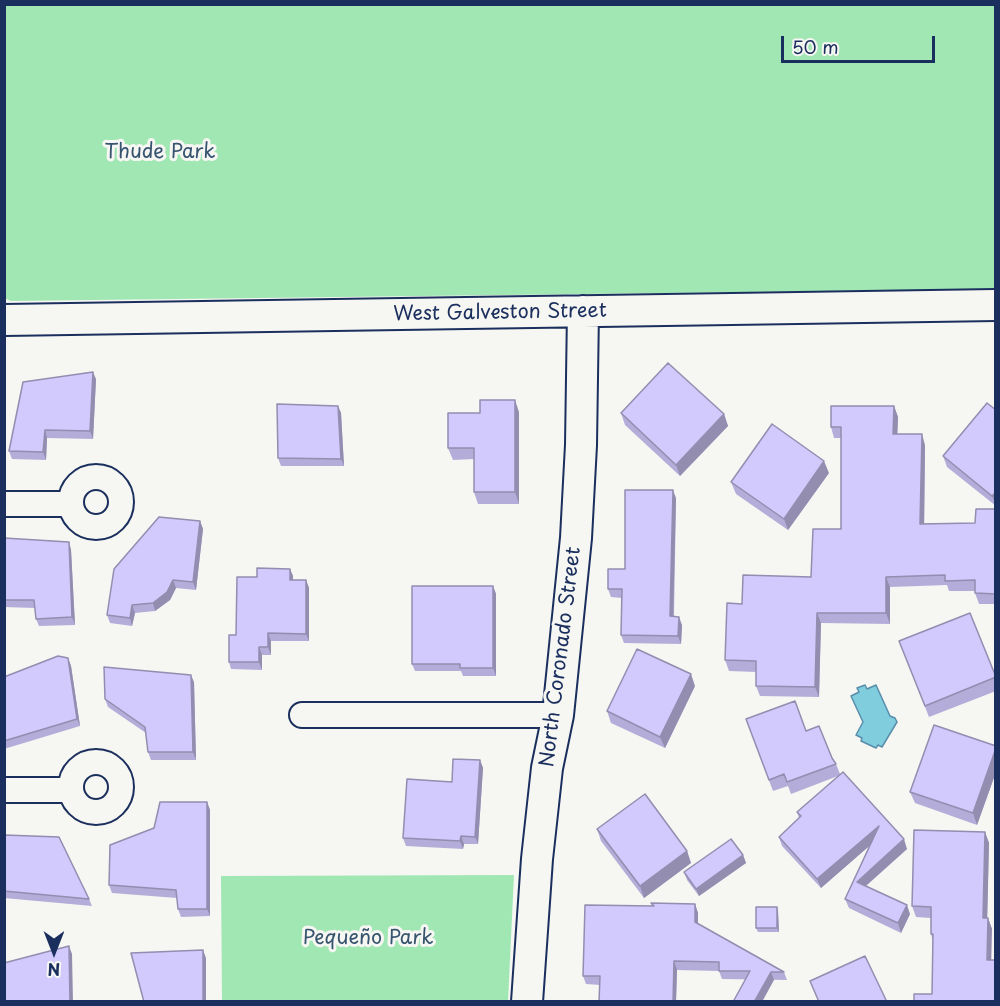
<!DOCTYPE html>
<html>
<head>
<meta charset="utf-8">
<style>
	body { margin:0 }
	#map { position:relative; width:1000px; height:1006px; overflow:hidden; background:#f6f6f2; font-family:"Playpen Sans",sans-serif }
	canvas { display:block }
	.frame { position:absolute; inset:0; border:6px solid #1b2f5e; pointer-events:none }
	.north { position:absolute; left:24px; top:922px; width:60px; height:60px; -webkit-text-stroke:4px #f6f6f2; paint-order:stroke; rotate:180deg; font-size:16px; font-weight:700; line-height:24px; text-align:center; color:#1b2f5e }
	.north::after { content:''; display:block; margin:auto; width:21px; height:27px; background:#1b2f5e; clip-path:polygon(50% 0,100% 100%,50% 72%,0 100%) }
	.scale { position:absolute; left:781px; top:36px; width:154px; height:27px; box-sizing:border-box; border:3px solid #1b2f5e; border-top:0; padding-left:8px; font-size:18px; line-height:21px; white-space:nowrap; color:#1b2f5e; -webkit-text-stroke:4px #f6f6f2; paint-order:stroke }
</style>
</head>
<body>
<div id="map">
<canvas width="1000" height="1006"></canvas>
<div class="frame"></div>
<div class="north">N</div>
<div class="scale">50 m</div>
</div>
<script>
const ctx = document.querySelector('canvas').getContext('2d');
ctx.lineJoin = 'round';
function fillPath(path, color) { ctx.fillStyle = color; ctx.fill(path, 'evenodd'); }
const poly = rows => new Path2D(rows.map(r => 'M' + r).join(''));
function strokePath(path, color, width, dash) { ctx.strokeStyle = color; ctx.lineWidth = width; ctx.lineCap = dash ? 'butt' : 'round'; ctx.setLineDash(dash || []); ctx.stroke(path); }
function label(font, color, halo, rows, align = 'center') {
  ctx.font = font + ' "Playpen Sans",sans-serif'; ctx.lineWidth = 6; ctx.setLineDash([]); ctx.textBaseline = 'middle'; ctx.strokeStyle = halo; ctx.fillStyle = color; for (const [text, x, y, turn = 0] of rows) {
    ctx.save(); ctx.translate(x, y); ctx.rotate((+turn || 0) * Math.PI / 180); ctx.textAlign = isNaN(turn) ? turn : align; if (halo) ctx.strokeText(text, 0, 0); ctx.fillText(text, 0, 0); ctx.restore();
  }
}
const green = poly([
	[4,5,995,5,995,289,11,301,4,298],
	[514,875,508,1001,222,1001,221,876]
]);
const water = poly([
	[865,685,867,689,876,685,890,716,895,718,897,722,882,747,878,745,876,748,861,741,862,738,856,735,863,722,851,696,859,692,857,688,865,685]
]);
const minor = poly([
	'71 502a25 25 0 1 1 50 0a25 25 0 1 1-50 0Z',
	[4,504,71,504],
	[302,715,558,715],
	'71 787a25 25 0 1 1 50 0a25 25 0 1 1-50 0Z',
	[4,790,71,790]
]);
const tertiary = poly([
	[4,320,996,305],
	[527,1002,537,859,547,768,558,715,576,538,581,445,583,311]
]);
const wall = poly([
	[96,379,93,439,47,438,46,460,12,459,9,451],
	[338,406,341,413,344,466,281,466,278,458],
	[894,406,898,417,897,434,925,445,924,524,975,523,996,509,996,604,979,604,975,593,975,591,949,591,947,585,890,587,890,624,821,623,819,697,760,696,756,686,756,672,729,671,725,660,742,604,811,577,841,529,841,438,834,438,831,427],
	[996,410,996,506,947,467,943,456],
	[519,412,519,504,478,504,474,492,474,459,453,460,448,448],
	[621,413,724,414,728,426,680,476,625,425],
	[829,473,788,530,736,494,731,482],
	[676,498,674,617,682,625,681,644,624,643,621,635,622,598,611,597,608,589,625,569],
	[200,521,203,529,196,590,176,588,170,600,155,611,135,613,132,626,110,623,107,615],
	[4,538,69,542,71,550,75,625,39,626,36,619,35,608,4,607],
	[290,569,293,576,293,580,306,580,309,588,309,641,271,641,271,655,262,655,262,670,231,669,229,662,257,577],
	[493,586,496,594,496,676,463,676,461,671,415,671,412,664],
	[899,641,996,677,996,691,929,717],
	[68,658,71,666,80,726,4,749,4,677],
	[194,682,196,760,151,760,148,752,146,733,108,707,105,699],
	[695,686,665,748,611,723,607,711],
	[746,719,806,731,836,764,840,774,907,849,866,886,910,914,901,933,849,908,845,899,869,846,821,888,782,846,779,837,799,818,797,812,838,776,791,794,788,786,773,791],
	[996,746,996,772,977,825,915,803,910,792],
	[480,760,483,768,478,844,464,844,463,849,406,846,403,838,452,782],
	[207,802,210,810,210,916,181,917,178,909,177,898,112,893,109,885,154,828],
	[597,829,687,851,691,863,644,898,601,841],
	[985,832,989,843,987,918,988,918,992,929,932,994,933,941,931,934,931,918,916,917,912,906],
	[4,835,89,899,92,906,4,898],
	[743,855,746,863,699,896,687,880,684,872],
	[651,903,695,904,698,913,698,924,784,972,787,980,722,979,719,971,677,970,676,1002,599,1002,600,985,586,984,583,976,653,906],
	[777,907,778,911,779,932,758,932,756,928]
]);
const shadedWall = poly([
	[93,372,96,379,93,439,90,431],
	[515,400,519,412,519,504,515,492],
	[338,406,341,413,344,466,341,459],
	[894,406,898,417,897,445,893,434],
	[724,414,728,426,680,476,676,465],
	[45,430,47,438,46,460,43,452],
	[922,434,925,445,924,535,920,524],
	[824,461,829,473,788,530,784,519],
	[673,490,676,498,673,625,670,616],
	[996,492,996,504,992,496],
	[200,521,203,529,196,590,193,582],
	[69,542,71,550,75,625,72,617],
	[290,569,293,576,293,588,290,580],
	[886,577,890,587,890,624,886,613],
	[173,580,176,588,170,600,155,611,153,603],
	[306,580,309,588,309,641,306,634],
	[493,586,496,594,496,676,493,668],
	[132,605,135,613,132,626,130,618],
	[817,613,821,623,819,697,815,687],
	[679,617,682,625,681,644,678,636],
	[268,633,271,641,271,655,268,647],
	[259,647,262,655,262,670,259,662],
	[68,658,71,666,80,726,77,719],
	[691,674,695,686,665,748,660,737],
	[191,675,194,682,196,760,193,752],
	[996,748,996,772,977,825,973,813],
	[480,760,483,768,478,844,475,837],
	[207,802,210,810,210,916,207,909],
	[879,826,882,835,821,888,817,879],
	[985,832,989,843,987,929,983,918],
	[461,836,464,844,463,849,460,841],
	[904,839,907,849,860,891,857,882],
	[687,851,691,863,644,898,640,886],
	[743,855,746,863,699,896,696,889],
	[695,904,698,913,698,931,695,922],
	[907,905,910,914,901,933,898,923],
	[777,907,778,911,779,932,777,928],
	[988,918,992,929,991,971,987,960],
	[69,946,72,954,73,1002,70,1002],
	[203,950,206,958,206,1002,203,1002],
	[674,961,677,970,676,1002,673,1002],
	[771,972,774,980,762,1002,754,1002]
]);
const building = poly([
	[668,363,724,414,676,465,621,413,668,363],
	[93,372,90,431,45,430,43,452,9,451,23,382,93,372],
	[480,400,515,400,515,492,474,492,474,448,448,448,448,413,480,413,480,400],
	[987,403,996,410,996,492,992,496,943,456,987,403],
	[277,404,338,406,341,459,278,458,277,404],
	[831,406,894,406,893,434,922,434,920,524,975,523,976,509,996,509,996,594,975,593,975,580,945,581,945,575,886,577,886,613,817,613,815,687,756,686,756,661,725,660,727,603,742,604,743,575,811,577,813,529,841,529,841,427,831,427,831,406],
	[772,424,824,461,784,519,731,482,772,424],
	[625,490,673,490,670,616,679,617,678,636,621,635,622,589,608,589,608,569,625,569,625,490],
	[159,517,200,521,193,582,173,580,167,592,153,603,132,605,130,618,107,615,114,569,159,517],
	[4,538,69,542,72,617,36,619,34,600,4,600,4,538],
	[257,568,290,569,290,580,306,580,306,634,268,633,268,647,259,647,259,662,229,662,229,635,236,635,237,577,257,577,257,568],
	[412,586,493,586,493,668,460,668,460,664,412,664,412,586],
	[970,613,996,677,925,706,899,641,970,613],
	[637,649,691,674,660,737,607,711,637,649],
	[58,656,68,658,77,719,4,741,4,677,58,656],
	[104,667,191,675,193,752,148,752,145,727,105,699,104,667],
	[795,701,806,731,819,726,832,758,836,764,787,782,784,774,769,780,746,719,795,701],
	[934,725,996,746,996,748,973,813,910,792,934,725],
	[453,759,480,760,475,837,461,836,460,841,403,838,407,779,452,782,453,759],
	[843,772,904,839,857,882,907,905,898,923,845,899,879,826,817,879,779,837,801,816,797,812,843,772],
	[645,794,687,851,640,886,597,829,645,794],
	[160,802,207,802,207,909,178,909,176,890,109,885,110,845,154,828,160,802],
	[914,830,985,832,983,918,988,918,987,960,996,960,996,1002,914,1002,914,994,932,994,933,934,931,934,931,907,912,906,914,830],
	[4,835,59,837,89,899,4,891,4,835],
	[731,839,743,855,696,889,684,872,731,839],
	[651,903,695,904,695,922,784,972,771,972,754,1002,733,1002,750,971,719,971,719,962,674,961,673,1002,599,1002,600,976,583,976,585,905,654,906,651,903],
	[756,907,777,907,777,928,756,928,756,907],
	[69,946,70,1002,4,1002,4,963,69,946],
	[203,950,203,1002,144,1002,131,953,203,950],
	[865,956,887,1002,819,1002,810,981,865,956]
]);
const parkNames = [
	["Thude Park",160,152],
	["Pequeño Park",368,938]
];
const streetNames = [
	["West Galveston Street",500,313,-1],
	["North Coronado Street",561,657,-83]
];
fillPath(green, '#a1e7b4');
fillPath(water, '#80cdde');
strokePath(water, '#588eab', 1.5);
strokePath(minor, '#1b2f5e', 28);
strokePath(tertiary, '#1b2f5e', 34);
strokePath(minor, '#f6f6f2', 24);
strokePath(tertiary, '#f6f6f2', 30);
fillPath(wall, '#b5add9');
fillPath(shadedWall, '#938db0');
fillPath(building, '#d2c9fc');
strokePath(building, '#938db0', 1.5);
label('20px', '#36546f', '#f6f6f2', parkNames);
label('20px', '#1b2f5e', '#f6f6f2', streetNames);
</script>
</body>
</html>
